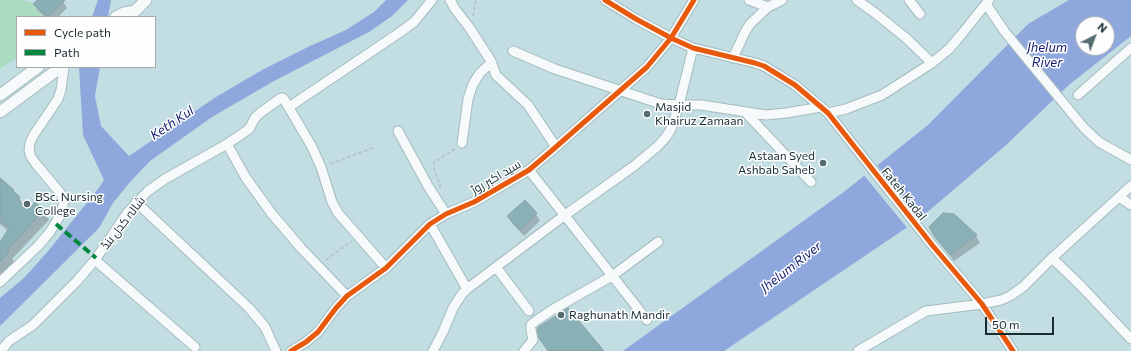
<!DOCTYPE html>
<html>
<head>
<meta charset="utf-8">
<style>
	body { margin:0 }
	#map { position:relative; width:1131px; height:351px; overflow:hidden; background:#c2dee3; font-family:Commissioner,sans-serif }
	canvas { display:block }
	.legend { position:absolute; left:16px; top:16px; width:140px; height:52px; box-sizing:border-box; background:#fefefe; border:1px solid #a2aaac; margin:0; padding:5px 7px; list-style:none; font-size:12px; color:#182d31 }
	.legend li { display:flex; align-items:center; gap:8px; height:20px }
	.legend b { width:20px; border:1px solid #a2aaac }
	.north { position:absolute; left:1075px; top:16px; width:40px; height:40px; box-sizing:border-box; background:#fefefe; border:1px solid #a2aaac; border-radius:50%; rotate:42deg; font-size:11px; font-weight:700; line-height:16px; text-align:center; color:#182d31 }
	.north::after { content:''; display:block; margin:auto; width:14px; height:18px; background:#546b6f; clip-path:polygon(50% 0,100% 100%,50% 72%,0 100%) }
	.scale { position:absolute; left:985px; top:317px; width:69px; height:18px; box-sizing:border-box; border:2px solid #182d31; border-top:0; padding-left:5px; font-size:12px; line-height:14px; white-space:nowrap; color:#182d31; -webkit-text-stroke:3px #fefefe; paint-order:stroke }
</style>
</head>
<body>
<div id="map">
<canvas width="1131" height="351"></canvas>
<ul class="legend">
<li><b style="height:5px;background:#e8590c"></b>Cycle path</li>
<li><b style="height:5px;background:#00873e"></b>Path</li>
</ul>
<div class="north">N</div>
<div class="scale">50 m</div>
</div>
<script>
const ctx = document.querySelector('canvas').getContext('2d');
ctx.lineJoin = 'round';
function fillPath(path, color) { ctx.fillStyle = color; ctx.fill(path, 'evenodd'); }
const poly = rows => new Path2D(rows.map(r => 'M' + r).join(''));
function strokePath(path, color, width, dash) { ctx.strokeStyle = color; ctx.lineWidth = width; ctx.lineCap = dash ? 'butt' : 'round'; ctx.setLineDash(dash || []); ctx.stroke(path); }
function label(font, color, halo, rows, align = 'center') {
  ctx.font = font + ' Commissioner,Cairo,sans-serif'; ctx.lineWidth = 3; ctx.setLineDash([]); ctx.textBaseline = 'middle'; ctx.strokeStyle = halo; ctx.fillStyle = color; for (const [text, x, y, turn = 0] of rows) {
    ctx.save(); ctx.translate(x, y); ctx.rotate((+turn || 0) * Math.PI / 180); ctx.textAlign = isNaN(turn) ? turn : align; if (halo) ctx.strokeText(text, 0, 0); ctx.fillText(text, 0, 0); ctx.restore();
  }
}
const green = poly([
	[0,0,22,0,32,3,43,17,17,17,17,58,0,69]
]);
const water = poly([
	[98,0,111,0,108,17,92,17],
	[386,0,408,0,392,16,369,32,274,81,212,117,150,161,130,182,113,203,99,228,0,326,0,298,24,278,49,250,98,189,104,180,83,135,79,67,100,67,95,96,101,126,129,156,216,97,262,70,310,46,346,30,374,12],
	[1069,0,1131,0,1131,36,1070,84,1005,146,918,220,724,351,623,351,845,191,928,125,1028,24],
	[1083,24,1107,24,1107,48,1083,48]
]);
const pier = poly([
	[876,164,921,220,908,229,863,174]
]);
const shadow = poly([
	[39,0,62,0,67,8,58,17,45,17,38,11,34,4],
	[0,182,18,196,23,205,29,210,35,203,43,211,49,220,12,259,14,262,0,276,0,244,8,231,0,224],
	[525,202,536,214,540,221,524,236,512,223,508,217],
	[954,215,976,236,980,243,954,261,940,243,931,227]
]);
const building = poly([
	[37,0,65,0,48,17,33,4,37,0],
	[0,178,13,189,14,192,19,196,20,202,29,209,35,202,44,210,7,250,9,252,0,262,0,242,9,228,0,221,0,178],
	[525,200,537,213,520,230,507,216,525,200],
	[943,213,954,214,977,235,950,255,935,237,929,227,943,213],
	[568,308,604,351,548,351,539,338,537,328,568,308]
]);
const path = poly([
	[487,0,488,0],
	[473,16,476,0],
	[330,164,375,147],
	[440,188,440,184,434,169,434,162,455,149],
	[326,260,352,241]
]);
const minor = poly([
	[450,0,455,9,469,27,491,61,496,75,528,105,556,147],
	[605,0,636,19,671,38,693,48,755,63,764,66,795,85,821,107,828,113,933,246,982,304,1013,351],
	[749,0,768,7,782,0],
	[857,0,875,13,906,38,932,63],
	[909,0,920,14],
	[986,4,1005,32,1084,128,1099,142,1131,160],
	[513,51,555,69,661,104,679,105,701,105,766,115,786,113,821,107],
	[733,58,745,32,750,24,768,7],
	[1078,95,1131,48],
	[289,107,399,33,414,22,432,0],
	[745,112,811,182],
	[828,113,846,109,882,95,932,63,949,49,961,35,989,0],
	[398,131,428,186,446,214],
	[462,143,468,99,473,84,480,73,491,63],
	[227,144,246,178,272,214,301,248,347,296],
	[529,170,647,320],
	[1119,197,1131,205],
	[136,202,249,308,265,327,276,351],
	[430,224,467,289],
	[1052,258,1081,286,1131,339],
	[95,260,195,347],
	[496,267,529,311],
	[0,282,38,246,50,232,61,214,64,201,62,195,36,164,31,157,29,150,30,143,33,136,58,99,61,90,64,67],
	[1,351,9,341,33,325,77,281,95,260,128,212,148,191,165,179,227,144,249,129,255,118,260,113,281,98,283,98,285,101,312,147,321,167,332,202,338,213,386,268],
	[291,351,306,342,318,332,336,308,347,296,386,268,430,224,446,214,474,202,529,170,549,153,647,67,671,38,694,0],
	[433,351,443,332,453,308,462,294,467,289,565,215,634,166,658,146,666,137,671,129,679,105,693,48],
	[524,351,533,340,531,330,531,325,537,320,552,310,612,276,658,242],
	[858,351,926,311,982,304,1001,300,1010,296,1023,287,1052,258,1131,186]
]);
const major = poly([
	[116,17,124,13,135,11,146,0],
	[0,95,38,67],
	[0,112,61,67]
]);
const quiet = poly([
	[56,224,96,258]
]);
const cycleway = poly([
	[605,0,636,19,671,38,693,48,755,63,764,66,795,85,821,107,828,113,933,246,982,304,1013,351],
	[291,351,306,342,318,332,336,308,347,296,386,268,430,224,446,214,474,202,529,170,549,153,647,67,671,38,694,0]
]);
const markers = [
	[647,114,4,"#546b6f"],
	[823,163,4,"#546b6f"],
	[27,204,4,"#546b6f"],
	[561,315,4,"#546b6f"]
];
const poiNames = [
	["Masjid",655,107],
	["Khairuz Zamaan",655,121],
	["Astaan Syed",815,156,"right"],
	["Ashbab Saheb",815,170,"right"],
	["BSc. Nursing",35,197],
	["College",35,211],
	["Raghunath Mandir",569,315]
];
const streetNames = [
	["سید اکبر روڑ",496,177,-30],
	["Fateh Kadal",904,194,51],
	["شالہ کدل بنڈ",123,223,-52]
];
const waterNames = [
	["Jhelum",1047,48],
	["River",1047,63],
	["Keth Kul",172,123,-34],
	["Jhelum River",791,267,-38]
];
fillPath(green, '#aadac0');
fillPath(water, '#8ea7dc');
fillPath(pier, '#c2dee3');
fillPath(shadow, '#0003');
fillPath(building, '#88b0b6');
strokePath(building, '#8ba1a4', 1);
strokePath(minor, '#a4bbbe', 11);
strokePath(major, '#a4bbbe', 13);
strokePath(path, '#b6c0c2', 1.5, [4, 2]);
strokePath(minor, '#f6fafb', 9);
strokePath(major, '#f6fafb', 11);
strokePath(quiet, '#00873e', 4, [8, 4]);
strokePath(cycleway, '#e8590c', 5);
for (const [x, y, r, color] of markers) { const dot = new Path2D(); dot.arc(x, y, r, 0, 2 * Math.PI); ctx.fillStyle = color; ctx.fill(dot); strokePath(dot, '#fefefe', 1.5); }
label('12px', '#182d31', '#fefefe', poiNames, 'left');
label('12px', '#182d31', '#fefefe', streetNames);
label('italic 13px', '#121a6f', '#fefefe', waterNames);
</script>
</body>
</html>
